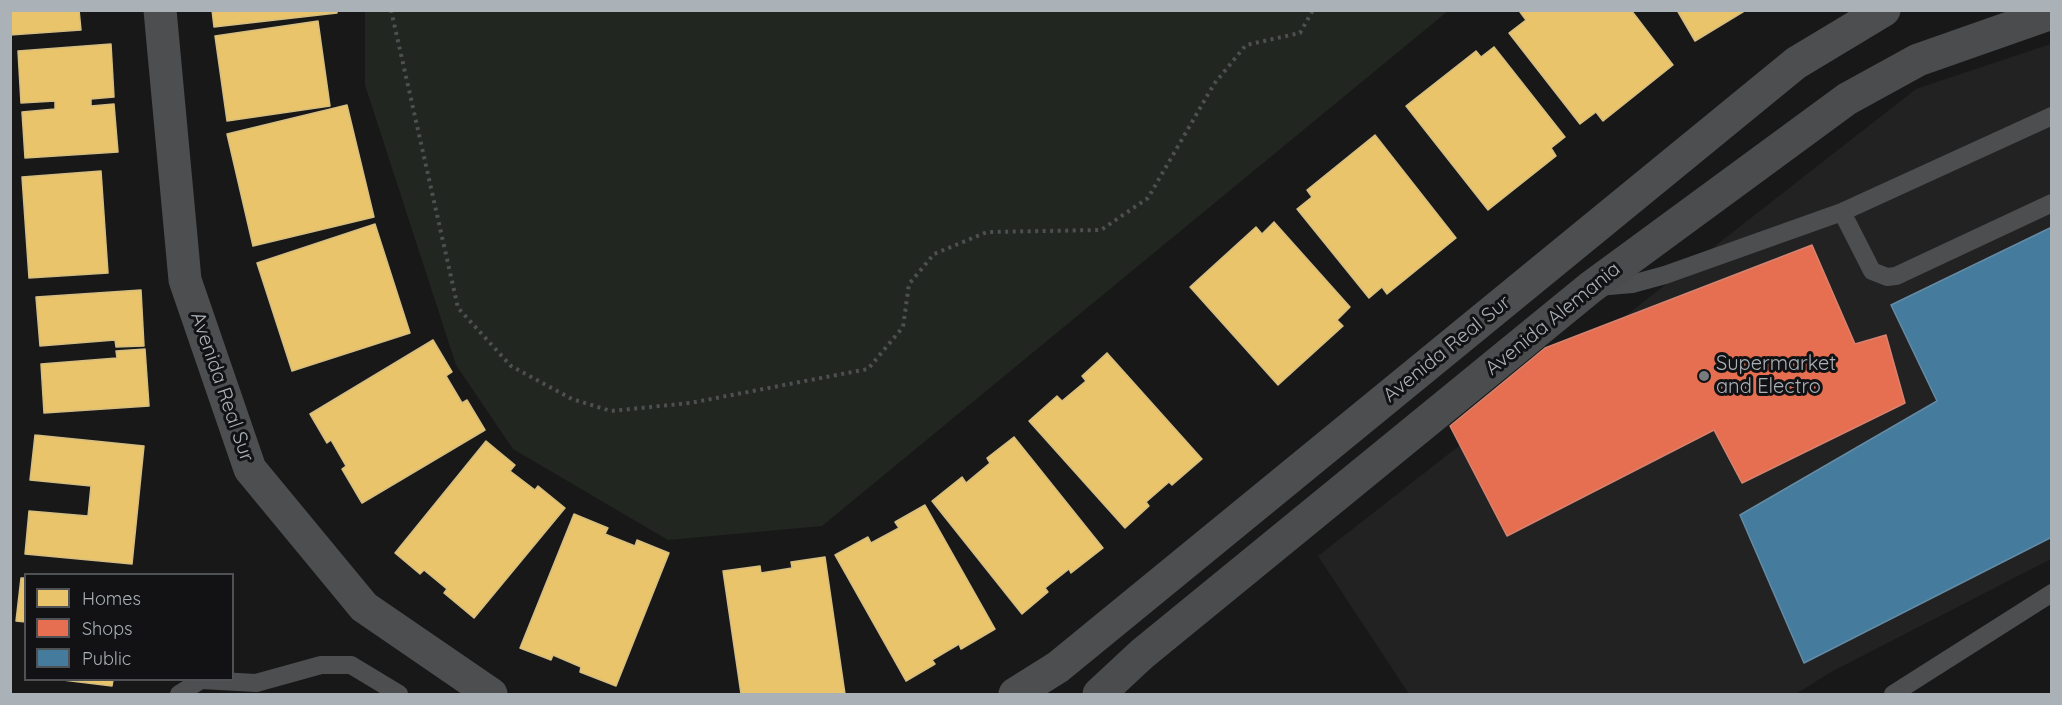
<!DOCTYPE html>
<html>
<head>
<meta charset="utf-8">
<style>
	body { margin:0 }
	#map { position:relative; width:2062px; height:705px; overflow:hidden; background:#181818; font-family:Quicksand,sans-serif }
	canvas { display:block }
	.frame { position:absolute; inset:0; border:12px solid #aab1b7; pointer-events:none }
	.legend { position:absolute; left:24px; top:573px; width:210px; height:108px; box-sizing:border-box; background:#121214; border:2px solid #4f5255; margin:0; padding:8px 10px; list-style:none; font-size:18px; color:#aab1b7 }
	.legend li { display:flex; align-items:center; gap:12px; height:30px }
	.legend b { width:30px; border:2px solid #4f5255 }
</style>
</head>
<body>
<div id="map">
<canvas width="2062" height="705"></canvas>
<div class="frame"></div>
<ul class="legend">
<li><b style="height:16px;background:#e9c46a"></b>Homes</li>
<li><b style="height:16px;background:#e76f51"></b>Shops</li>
<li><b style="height:16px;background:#457b9d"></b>Public</li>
</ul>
</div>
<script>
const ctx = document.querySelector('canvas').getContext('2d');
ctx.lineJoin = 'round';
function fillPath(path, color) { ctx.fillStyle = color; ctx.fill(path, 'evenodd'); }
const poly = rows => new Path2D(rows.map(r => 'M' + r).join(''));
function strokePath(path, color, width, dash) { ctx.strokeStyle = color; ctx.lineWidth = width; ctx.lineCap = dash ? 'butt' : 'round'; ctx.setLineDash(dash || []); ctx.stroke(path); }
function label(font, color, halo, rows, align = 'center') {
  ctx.font = font + ' Quicksand,sans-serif'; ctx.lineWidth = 6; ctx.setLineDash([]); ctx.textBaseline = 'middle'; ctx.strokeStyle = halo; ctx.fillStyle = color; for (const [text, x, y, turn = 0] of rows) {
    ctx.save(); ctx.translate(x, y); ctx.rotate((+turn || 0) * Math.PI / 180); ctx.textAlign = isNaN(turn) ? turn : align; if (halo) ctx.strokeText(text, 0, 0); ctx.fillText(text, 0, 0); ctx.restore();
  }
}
const built = poly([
	[2051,44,2051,559,1831,672,1796,694,1409,694,1318,556,1916,89]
]);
const green = poly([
	[365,11,365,10,1448,11,822,526,668,540,513,449,456,365,365,85]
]);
const homes = poly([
	[10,10,79,10,81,30,10,35,10,10],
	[212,10,337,10,337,13,214,27,212,10],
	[1521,10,1631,10,1673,65,1603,121,1596,112,1580,124,1509,33,1526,20,1520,12,1521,10],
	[1677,10,1746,10,1695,41,1677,10],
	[318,21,330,106,227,121,215,36,318,21],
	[111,44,114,97,91,99,91,106,114,104,118,152,25,158,22,112,55,109,55,101,21,103,18,51,111,44],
	[1494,47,1565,137,1551,148,1556,156,1488,210,1406,106,1476,51,1481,57,1494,47],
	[347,105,374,217,253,246,227,134,347,105],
	[1375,135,1456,238,1387,294,1382,287,1369,298,1297,209,1312,197,1307,190,1375,135],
	[101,171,108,273,29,278,22,177,101,171],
	[1274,222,1350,307,1337,320,1343,326,1278,385,1190,287,1256,227,1262,234,1274,222],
	[375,224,410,333,292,371,257,263,375,224],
	[141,290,144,346,116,347,115,340,40,346,36,297,141,290],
	[433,340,452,372,446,376,462,403,467,400,485,430,362,503,342,469,346,466,331,440,327,443,310,414,433,340],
	[145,349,149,406,44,413,41,364,117,358,116,351,145,349],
	[1107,353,1202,459,1172,485,1169,482,1146,502,1149,506,1125,528,1029,421,1057,396,1062,401,1086,381,1082,376,1107,353],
	[35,435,144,446,132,564,25,554,29,511,88,516,91,486,30,480,35,435],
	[1014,437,1103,548,1071,573,1069,569,1045,588,1048,592,1022,614,932,501,962,477,966,483,990,463,987,458,1014,437],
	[486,441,515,465,510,471,535,490,538,486,565,508,474,618,444,593,447,589,424,570,420,574,395,553,486,441],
	[925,505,995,629,961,649,959,644,932,660,935,664,906,681,835,555,868,537,871,543,899,528,895,522,925,505],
	[574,514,608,528,605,534,635,546,637,540,669,553,616,686,580,672,581,667,553,655,551,660,520,648,574,514],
	[825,557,845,694,741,694,723,571,760,566,761,573,792,568,791,562,825,557],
	[21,578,26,578,26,622,16,621,21,578],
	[63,680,113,680,112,686,63,680]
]);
const shops = poly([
	[1812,245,1855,344,1886,335,1905,403,1742,483,1714,430,1507,536,1450,426,1545,348,1812,245]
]);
const public = poly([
	[2052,227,2052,537,1804,663,1740,515,1937,401,1891,305,2052,227]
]);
const path = poly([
	[391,10,458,308,511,366,572,399,611,411,690,403,868,369,903,327,909,284,934,254,987,232,1101,230,1148,198,1214,84,1246,45,1300,33,1313,10]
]);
const lane = poly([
	[1842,212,1872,271,1887,277,1896,276,2052,203],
	[1598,287,1632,284,1665,275,1842,212,2052,116],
	[179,694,201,680,256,683,321,665,351,665,399,694],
	[1893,694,2052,593]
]);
const street = poly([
	[160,10,185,280,250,469,364,607,491,694],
	[1015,694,1058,667,1796,63,1884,10]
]);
const secondary = poly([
	[1099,694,1142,654,1591,287,1847,99,1918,60,2052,13]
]);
const markers = [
	[1704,376,6,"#777b7f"]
];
const streetNames = [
	["Avenida Alemania",1553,319,-39],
	["Avenida Real Sur",1447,349,-39],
	["Avenida Real Sur",222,387,71]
];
const poiNames = [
	["Supermarket",1716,364],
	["and Electro",1716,387]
];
fillPath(built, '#222223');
fillPath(green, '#212620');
fillPath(homes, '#e9c46a');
strokePath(homes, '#d6be81', 1.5);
fillPath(shops, '#e76f51');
strokePath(shops, '#d58370', 1.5);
fillPath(public, '#457b9d');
strokePath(public, '#638ba5', 1.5);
strokePath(path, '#4e4f51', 4, [3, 4.5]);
strokePath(lane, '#4c4e50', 18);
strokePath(street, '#4c4e50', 33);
strokePath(secondary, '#4b4c4e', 33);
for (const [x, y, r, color] of markers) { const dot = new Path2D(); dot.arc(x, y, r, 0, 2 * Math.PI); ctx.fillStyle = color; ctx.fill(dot); strokePath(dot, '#121214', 2); }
label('20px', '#aab1b7', '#121214', streetNames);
label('20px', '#aab1b7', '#121214', poiNames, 'left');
</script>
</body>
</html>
